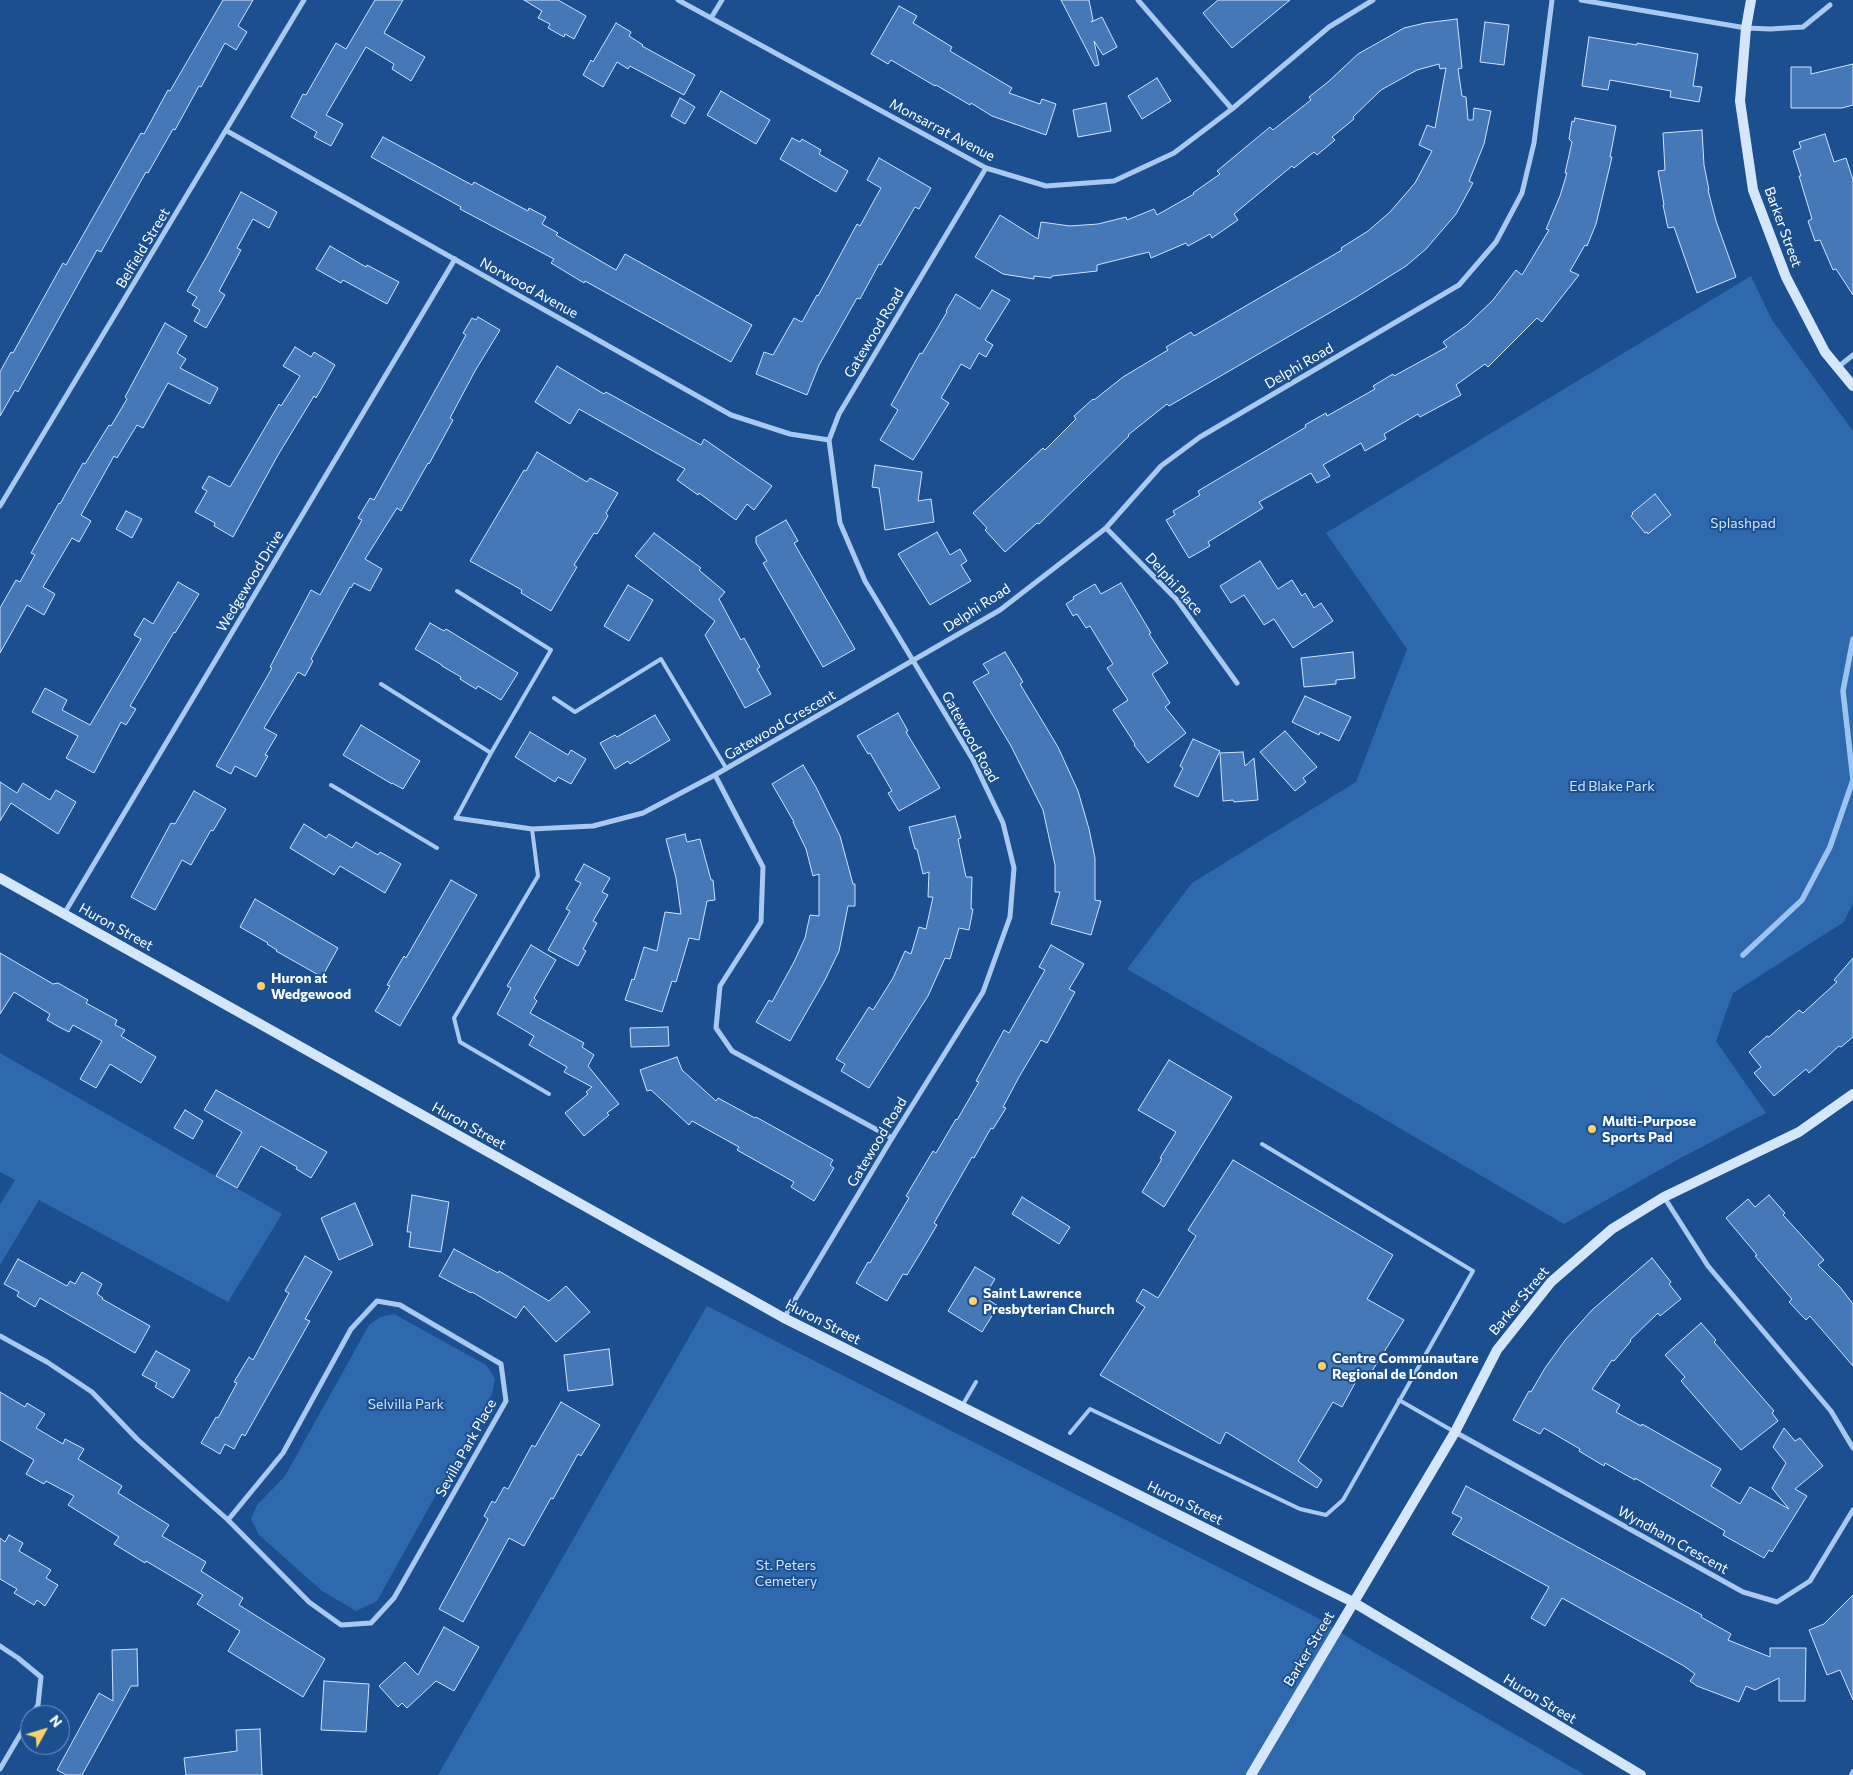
<!DOCTYPE html>
<html>
<head>
<meta charset="utf-8">
<style>
	body { margin:0 }
	#map { position:relative; width:1853px; height:1775px; overflow:hidden; background:#1b4f8f; font-family:Commissioner,sans-serif }
	canvas { display:block }
	.north { position:absolute; left:20px; top:1705px; width:50px; height:50px; box-sizing:border-box; background:#1b4f8f; border:1px solid #7695bc; border-radius:50%; rotate:51deg; font-size:14px; font-weight:700; line-height:20px; text-align:center; color:#fff }
	.north::after { content:''; display:block; margin:auto; width:18px; height:22px; background:#ffd166; clip-path:polygon(50% 0,100% 100%,50% 72%,0 100%) }
</style>
</head>
<body>
<div id="map">
<canvas width="1853" height="1775"></canvas>
<div class="north">N</div>
</div>
<script>
const ctx = document.querySelector('canvas').getContext('2d');
ctx.lineJoin = 'round';
function fillPath(path, color) { ctx.fillStyle = color; ctx.fill(path, 'evenodd'); }
const poly = rows => new Path2D(rows.map(r => 'M' + r).join(''));
function strokePath(path, color, width, dash) { ctx.strokeStyle = color; ctx.lineWidth = width; ctx.lineCap = dash ? 'butt' : 'round'; ctx.setLineDash(dash || []); ctx.stroke(path); }
function label(font, color, halo, rows, align = 'center') {
  ctx.font = font + ' Commissioner,sans-serif'; ctx.lineWidth = 4; ctx.setLineDash([]); ctx.textBaseline = 'middle'; ctx.strokeStyle = halo; ctx.fillStyle = color; for (const [text, x, y, turn = 0] of rows) {
    ctx.save(); ctx.translate(x, y); ctx.rotate((+turn || 0) * Math.PI / 180); ctx.textAlign = isNaN(turn) ? turn : align; if (halo) ctx.strokeText(text, 0, 0); ctx.fillText(text, 0, 0); ctx.restore();
  }
}
const green = poly([
	[1751,276,1772,320,1853,431,1853,903,1844,922,1733,993,1716,1041,1766,1113,1677,1160,1564,1224,1127,969,1192,883,1356,782,1407,649,1326,533],
	[0,1053,282,1214,228,1302,39,1200,0,1265,0,1205,15,1180,0,1172],
	[707,1306,1316,1617,1354,1641,1585,1775,438,1775],
	[394,1314,486,1365,495,1378,492,1394,377,1601,356,1611,322,1591,259,1535,251,1519,257,1505,285,1476,369,1325,380,1317]
]);
const stream = poly([
	[1743,955,1802,900,1830,847,1853,780,1843,691,1853,639]
]);
const building = poly([
	[223,0,253,0,238,26,247,32,236,50,225,43,201,87,199,86,175,130,173,129,148,173,146,172,101,252,97,250,18,392,15,390,0,416,0,372,11,352,13,353,63,263,66,265,141,133,144,134,168,90,170,91,223,0],
	[375,0,403,0,384,33,425,57,411,81,392,69,394,64,366,47,326,115,343,124,331,146,314,137,317,132,291,117,303,94,306,95,336,43,346,49,375,0],
	[524,0,558,0,586,16,574,39,565,34,564,37,548,28,550,24,538,18,542,11,524,0],
	[1061,0,1089,0,1093,20,1091,22,1102,17,1117,47,1103,55,1094,41,1099,65,1095,66,1061,0],
	[1218,0,1290,0,1232,48,1203,13,1218,0],
	[899,6,917,16,913,23,952,47,950,51,1012,88,1009,93,1040,104,1042,99,1056,104,1046,135,992,116,971,103,970,105,936,85,935,86,891,60,888,64,871,54,899,6],
	[1457,19,1462,68,1458,69,1462,96,1466,97,1468,120,1473,120,1474,108,1491,111,1484,144,1469,181,1473,183,1456,214,1426,249,1406,266,1355,298,1169,406,1167,404,1128,435,1129,436,1039,524,1037,523,1005,552,985,530,987,528,973,513,1043,448,1045,450,1076,419,1074,416,1093,399,1094,400,1123,377,1168,350,1166,347,1191,332,1194,336,1342,250,1341,248,1368,231,1390,212,1415,183,1432,151,1419,145,1427,125,1435,128,1446,68,1440,69,1439,64,1417,70,1381,90,1353,117,1354,119,1332,137,1335,140,1317,155,1314,152,1294,168,1292,166,1234,214,1238,220,1212,238,1210,234,1188,246,1186,243,1151,258,1149,252,1097,265,1097,271,1052,276,1051,278,1034,276,1034,279,1003,274,975,257,1000,215,1038,239,1041,222,1070,226,1098,224,1126,217,1127,220,1154,209,1157,215,1194,194,1193,193,1220,174,1217,171,1270,127,1273,130,1283,122,1311,100,1309,97,1328,82,1358,54,1404,28,1425,23,1457,19],
	[1485,22,1509,25,1504,65,1480,62,1485,22],
	[616,23,631,32,629,36,643,45,642,46,695,75,684,95,630,66,628,69,617,62,603,87,583,75,591,60,593,62,616,23],
	[1589,37,1637,45,1637,43,1698,54,1693,86,1702,87,1699,102,1670,97,1671,91,1610,80,1608,90,1582,86,1589,37],
	[1853,64,1853,105,1842,108,1791,108,1791,67,1811,67,1811,74,1853,64],
	[1157,78,1171,101,1142,119,1128,96,1157,78],
	[721,91,770,120,756,144,707,115,721,91],
	[680,98,695,107,685,124,671,116,680,98],
	[1106,103,1111,131,1078,137,1073,110,1106,103],
	[1575,118,1616,126,1610,157,1612,157,1596,224,1587,246,1585,245,1570,271,1579,275,1542,322,1537,318,1488,367,1485,364,1456,385,1461,395,1420,417,1418,414,1384,434,1386,439,1365,451,1361,443,1323,465,1330,476,1317,483,1311,473,1259,502,1263,508,1208,542,1210,546,1189,558,1166,520,1175,515,1173,511,1200,495,1198,491,1306,427,1305,425,1326,413,1327,416,1375,389,1373,386,1393,374,1394,376,1447,347,1443,342,1467,325,1493,300,1516,270,1522,275,1549,230,1546,229,1560,196,1567,173,1565,173,1572,142,1569,139,1572,121,1574,122,1575,118],
	[1702,130,1704,165,1709,190,1708,190,1716,221,1736,277,1697,293,1674,227,1668,228,1663,205,1664,205,1658,171,1665,170,1663,133,1702,130],
	[1825,134,1834,162,1846,158,1853,180,1853,295,1836,269,1833,270,1820,240,1815,241,1808,221,1812,219,1799,176,1801,176,1793,151,1801,148,1799,142,1825,134],
	[383,137,472,185,474,182,528,211,529,208,546,217,542,224,558,233,556,235,616,270,625,254,752,325,731,362,585,281,584,283,551,263,554,259,460,209,461,207,371,157,383,137],
	[792,138,800,142,802,139,821,150,819,154,848,171,836,192,780,159,792,138],
	[879,158,931,188,919,209,915,207,881,265,879,264,860,299,857,298,819,365,807,395,756,374,764,352,773,355,794,318,802,322,817,295,818,296,857,224,860,226,881,188,867,180,879,158],
	[241,192,277,212,269,228,253,219,237,248,241,250,219,291,225,295,206,328,194,321,200,310,192,305,197,297,187,291,207,256,241,192],
	[330,246,366,267,367,265,399,282,387,304,343,280,341,283,316,269,330,246],
	[992,290,1010,300,985,340,993,345,986,357,979,353,970,369,961,364,941,398,949,403,913,460,880,440,898,410,891,405,920,353,922,354,947,312,946,311,956,294,980,309,992,290],
	[478,317,500,330,475,371,450,418,453,420,429,464,428,463,401,511,397,508,365,559,382,569,370,591,354,583,351,588,350,587,311,659,313,661,305,676,298,672,264,728,277,735,265,755,268,756,256,777,235,766,231,774,216,766,272,668,270,667,311,590,320,595,362,520,358,518,370,498,374,500,466,335,463,333,472,318,476,320,478,317],
	[165,323,187,336,177,353,186,359,180,368,218,388,210,404,168,383,143,428,137,425,117,458,114,456,81,515,91,521,79,542,72,538,43,587,55,594,44,615,27,605,0,653,0,608,16,580,20,582,35,555,31,553,59,503,60,504,83,463,85,464,109,425,111,426,127,399,125,397,165,323],
	[295,347,311,357,314,352,335,365,316,398,314,396,278,455,233,537,214,526,215,523,195,512,207,491,202,488,209,476,230,487,279,404,281,406,300,376,283,366,295,347],
	[557,366,604,394,606,392,701,445,704,439,772,486,754,510,747,504,736,520,699,493,698,495,677,480,685,469,579,409,570,424,535,402,557,366],
	[537,452,587,482,590,478,618,493,606,513,608,516,597,534,594,533,574,565,577,567,551,611,521,593,522,590,470,561,524,470,526,471,537,452],
	[875,465,922,472,918,501,931,499,934,522,885,530,879,488,872,487,875,465],
	[1655,494,1671,515,1648,534,1647,532,1645,533,1631,516,1633,514,1632,513,1655,494],
	[126,511,142,519,132,538,116,529,126,511],
	[786,520,798,541,794,543,855,649,823,667,763,563,767,561,756,543,756,537,786,520],
	[937,532,950,555,960,549,967,561,961,565,971,581,930,605,898,554,937,532],
	[654,533,701,568,699,570,725,592,719,599,741,640,744,638,760,667,757,669,771,694,745,708,705,635,715,621,635,556,654,533],
	[1260,561,1278,589,1292,580,1302,596,1305,593,1314,608,1321,603,1333,621,1293,648,1274,619,1264,625,1244,595,1231,603,1220,586,1260,561],
	[178,582,199,594,175,633,174,632,130,706,136,709,126,725,121,722,94,773,66,758,78,736,32,712,45,688,67,700,62,710,90,725,141,639,134,635,144,618,153,624,178,582],
	[1121,583,1151,633,1149,634,1168,663,1152,674,1170,703,1165,707,1186,733,1148,763,1134,745,1135,744,1113,710,1128,700,1107,668,1113,664,1090,626,1086,628,1077,614,1073,616,1066,604,1074,599,1073,597,1095,584,1101,594,1121,583],
	[628,585,653,600,629,641,604,626,628,585],
	[430,623,444,631,446,629,518,673,501,700,478,686,476,689,460,679,461,677,442,666,442,665,415,649,430,623],
	[1005,652,1023,682,1020,684,1058,747,1078,791,1089,829,1095,858,1095,900,1101,901,1091,935,1051,924,1060,892,1055,892,1055,865,1043,810,1011,746,973,682,989,673,983,664,1005,652],
	[1353,652,1355,678,1336,680,1336,684,1304,687,1301,658,1353,652],
	[1305,696,1351,717,1339,741,1320,732,1319,735,1292,722,1305,696],
	[898,713,908,731,906,732,940,788,899,811,888,793,892,791,870,753,868,754,857,736,898,713],
	[655,715,670,740,630,764,628,761,615,769,600,743,615,735,617,737,655,715],
	[361,725,420,761,403,789,392,783,392,784,343,755,361,725],
	[1285,731,1317,767,1303,778,1306,782,1295,791,1260,752,1285,731],
	[530,732,568,755,571,750,586,759,571,784,558,777,555,782,515,757,530,732],
	[1193,739,1220,751,1198,797,1174,786,1183,768,1180,766,1193,739],
	[1243,752,1245,766,1254,758,1258,800,1234,802,1233,800,1223,801,1220,753,1243,752],
	[803,765,816,787,840,836,853,884,855,884,855,906,848,906,839,951,825,980,790,1041,756,1022,769,1000,772,1002,794,962,805,938,810,915,819,916,819,874,813,876,806,849,793,822,794,822,772,784,803,765],
	[0,782,17,793,23,783,50,800,56,790,76,802,58,834,11,803,0,821,0,782],
	[194,791,226,809,213,831,211,830,191,865,182,860,155,910,131,897,171,823,175,824,194,791],
	[955,816,961,838,958,839,966,877,972,877,971,909,973,909,969,930,959,928,950,959,945,958,928,996,869,1088,841,1071,845,1064,836,1059,869,1007,873,1010,893,978,905,951,911,954,919,927,926,929,933,897,928,897,929,872,923,874,917,849,915,849,909,827,955,816],
	[304,824,326,838,329,834,352,848,356,842,378,855,380,852,401,864,385,893,340,866,334,875,290,848,304,824],
	[685,834,687,842,700,839,711,880,713,880,715,900,707,901,699,940,689,938,676,982,672,981,662,1012,625,1000,632,979,634,980,644,947,657,951,665,912,681,914,676,878,666,839,685,834],
	[584,864,610,878,602,892,608,895,593,921,597,923,583,949,586,951,578,966,548,950,570,911,566,909,581,883,575,880,584,864],
	[451,880,477,895,400,1026,375,1011,390,986,387,985,404,956,406,958,451,880],
	[255,899,338,948,322,977,276,951,277,950,267,944,268,943,240,927,255,899],
	[531,945,556,960,534,998,537,1001,530,1013,584,1043,582,1047,594,1055,588,1066,619,1104,607,1113,609,1115,584,1136,565,1113,588,1094,586,1092,592,1087,564,1072,567,1067,529,1045,534,1036,497,1014,511,988,507,986,531,945],
	[1051,945,1084,964,1069,989,1075,992,1047,1043,1041,1040,1019,1077,1003,1107,1006,1108,993,1129,991,1128,974,1158,972,1157,934,1223,937,1225,924,1247,907,1275,903,1274,887,1301,856,1283,868,1262,870,1263,909,1198,906,1196,933,1151,936,1153,956,1119,957,1120,979,1082,976,1081,1004,1030,1009,1033,1045,970,1039,967,1051,945],
	[0,953,53,984,58,983,88,1000,86,1003,117,1020,115,1025,125,1030,121,1036,156,1057,141,1083,110,1064,96,1088,80,1079,102,1041,73,1025,69,1032,59,1027,47,1020,50,1014,14,992,0,1014,0,953],
	[1853,958,1853,1037,1841,1047,1839,1046,1809,1073,1806,1069,1774,1096,1754,1073,1761,1067,1749,1052,1767,1036,1769,1037,1799,1010,1803,1013,1837,982,1834,980,1853,958],
	[668,1027,669,1046,631,1047,630,1028,668,1027],
	[677,1057,682,1070,716,1101,718,1098,755,1118,756,1117,833,1160,830,1165,834,1168,814,1201,791,1187,794,1182,737,1150,739,1147,692,1121,689,1125,651,1090,647,1091,640,1070,677,1057],
	[1169,1060,1232,1097,1164,1207,1142,1192,1162,1159,1160,1158,1176,1132,1138,1110,1169,1060],
	[216,1090,327,1152,311,1178,296,1169,297,1167,261,1146,237,1188,216,1176,242,1132,204,1110,216,1090],
	[185,1110,203,1121,193,1139,174,1128,185,1110],
	[1233,1160,1393,1255,1367,1299,1404,1320,1367,1379,1360,1374,1342,1407,1333,1402,1298,1461,1322,1480,1317,1488,1226,1432,1220,1444,1100,1375,1145,1307,1136,1301,1143,1289,1158,1298,1196,1236,1188,1230,1233,1160],
	[412,1195,449,1202,441,1252,409,1247,411,1232,407,1232,412,1195],
	[1769,1195,1785,1213,1783,1215,1824,1260,1818,1265,1840,1287,1853,1304,1853,1366,1810,1316,1806,1320,1789,1302,1792,1299,1755,1256,1757,1255,1726,1218,1748,1199,1755,1207,1769,1195],
	[1022,1197,1070,1227,1059,1244,1012,1214,1022,1197],
	[355,1203,373,1245,339,1260,321,1218,355,1203],
	[454,1249,498,1273,499,1271,549,1301,566,1286,590,1312,556,1342,524,1306,516,1318,472,1292,471,1293,439,1276,454,1249],
	[305,1256,332,1272,305,1319,310,1321,245,1436,242,1434,234,1449,225,1444,220,1454,201,1443,216,1417,218,1418,237,1383,234,1382,249,1357,253,1360,289,1293,285,1291,305,1256],
	[1652,1258,1671,1282,1669,1284,1681,1299,1660,1316,1658,1313,1630,1340,1631,1341,1614,1361,1612,1360,1592,1389,1620,1405,1616,1412,1641,1426,1642,1424,1721,1469,1711,1486,1740,1504,1750,1487,1789,1509,1772,1488,1786,1463,1773,1447,1784,1428,1795,1441,1800,1438,1823,1466,1795,1489,1807,1496,1772,1552,1769,1550,1764,1558,1723,1535,1725,1531,1635,1478,1635,1480,1605,1463,1604,1466,1579,1451,1580,1449,1544,1428,1540,1434,1513,1420,1529,1391,1531,1392,1545,1368,1566,1339,1592,1310,1652,1258],
	[18,1259,67,1286,70,1281,75,1284,82,1272,102,1284,97,1294,103,1298,102,1299,150,1326,135,1353,40,1298,35,1307,17,1296,19,1292,4,1284,18,1259],
	[975,1267,995,1279,984,1297,998,1306,982,1332,948,1311,975,1267],
	[1701,1323,1716,1340,1714,1342,1774,1411,1772,1413,1778,1421,1741,1450,1681,1381,1685,1377,1665,1355,1701,1323],
	[609,1349,613,1385,568,1391,564,1355,609,1349],
	[156,1351,190,1370,173,1398,155,1387,157,1383,142,1375,156,1351],
	[0,1392,25,1407,27,1403,45,1414,36,1428,63,1444,65,1439,84,1449,78,1459,122,1486,118,1493,169,1525,162,1536,206,1562,201,1571,243,1598,239,1605,325,1659,303,1697,228,1651,240,1631,197,1604,203,1595,146,1561,145,1563,114,1544,119,1537,68,1505,74,1496,46,1481,44,1484,26,1474,34,1460,0,1440,0,1392],
	[561,1402,600,1425,581,1456,578,1454,553,1499,551,1498,524,1546,509,1538,463,1622,439,1609,488,1519,484,1516,492,1501,495,1503,504,1487,508,1489,532,1445,535,1447,561,1402],
	[1466,1486,1702,1615,1701,1617,1731,1634,1728,1640,1770,1657,1770,1648,1806,1648,1805,1701,1779,1701,1779,1678,1755,1690,1746,1686,1739,1702,1697,1686,1690,1681,1695,1674,1684,1666,1562,1598,1545,1626,1531,1618,1549,1587,1452,1534,1462,1518,1452,1513,1466,1486],
	[9,1535,23,1543,19,1551,51,1570,46,1578,58,1585,45,1606,37,1600,34,1605,14,1593,17,1589,0,1579,0,1538,5,1542,9,1535],
	[1853,1595,1853,1700,1840,1670,1827,1675,1809,1630,1824,1624,1853,1595],
	[444,1627,479,1647,454,1691,436,1681,407,1708,402,1703,398,1707,379,1686,405,1662,418,1675,444,1627],
	[137,1649,138,1686,131,1686,82,1775,66,1775,57,1770,99,1693,113,1701,112,1650,137,1649],
	[324,1681,369,1684,366,1732,321,1730,324,1681],
	[260,1729,262,1775,186,1775,184,1758,237,1751,236,1730,260,1729]
]);
const lane = poly([
	[381,684,491,753],
	[554,698,575,712,661,659,726,768],
	[331,785,437,848],
	[456,818,491,753,551,650,457,591],
	[532,829,538,876,454,1018,460,1042,549,1094],
	[1399,1400,1453,1431],
	[962,1406,976,1382],
	[1070,1433,1090,1409,1300,1509,1326,1515,1343,1500,1473,1271,1262,1144],
	[1851,1775,1853,1771]
]);
const street = poly([
	[678,0,986,168,1046,186,1114,181,1174,153,1232,109,1329,27,1373,0],
	[1138,0,1232,109],
	[1581,0,1746,28,1770,29,1803,27,1830,5],
	[711,18,722,0],
	[227,131,731,415,790,434,829,440],
	[1838,367,1853,355],
	[0,506,304,0],
	[1106,528,1177,600,1237,683],
	[456,818,532,829,593,826,643,813,715,775],
	[64,914,455,259],
	[892,1138,732,1051,716,1028,720,986,761,922,763,867,715,775,1000,610,1106,528,1161,466,1200,437,1459,285,1496,242,1522,193,1534,143,1552,0],
	[1664,1197,1708,1266,1831,1411,1853,1448],
	[784,1318,892,1138,983,992,1010,917,1014,868,1003,823,973,760,865,581,840,523,829,440,839,414,986,168],
	[0,1336,47,1362,92,1392,137,1439,228,1520,309,1602,341,1625,371,1623,394,1598,506,1401,501,1364,400,1305,377,1301,351,1329,283,1453,228,1520],
	[1455,1432,1743,1592,1777,1602,1810,1581,1853,1510],
	[0,1646,18,1658,41,1677,38,1705,32,1715],
	[0,1769,30,1718]
]);
const secondary = poly([
	[1751,0,1746,28,1740,101,1753,190,1786,277,1825,352,1853,386],
	[0,878,784,1318,1353,1602,1641,1775],
	[1251,1775,1455,1432,1497,1350,1551,1282,1612,1229,1664,1197,1799,1132,1853,1094]
]);
const markers = [
	[261,986,5,"#ffd166"],
	[1592,1129,5,"#ffd166"],
	[973,1301,5,"#ffd166"],
	[1322,1366,5,"#ffd166"]
];
const streetNames = [
	["Monsarrat Avenue",942,130,28],
	["Barker Street",1783,227,70],
	["Belfield Street",143,248,-59],
	["Norwood Avenue",529,288,29],
	["Gatewood Road",874,333,-59],
	["Delphi Road",1299,366,-30],
	["Wedgewood Drive",250,581,-59],
	["Delphi Place",1174,584,48],
	["Delphi Road",977,608,-33],
	["Gatewood Crescent",780,725,-30],
	["Gatewood Road",970,737,61],
	["Huron Street",116,927,29],
	["Huron Street",469,1126,29],
	["Gatewood Road",877,1142,-59],
	["Barker Street",1519,1301,-50],
	["Huron Street",823,1322,27],
	["Sevilla Park Place",466,1448,-61],
	["Huron Street",1185,1503,26],
	["Wyndham Crescent",1673,1540,29],
	["Barker Street",1309,1649,-59],
	["Huron Street",1540,1699,31]
];
const parkNames = [
	["Splashpad",1743,523],
	["Ed Blake Park",1612,786],
	["Selvilla Park",406,1404],
	["St. Peters",786,1565],
	["Cemetery",786,1581]
];
const poiNames = [
	["Huron at",271,978],
	["Wedgewood",271,994],
	["Multi-Purpose",1602,1121],
	["Sports Pad",1602,1137],
	["Saint Lawrence",983,1293],
	["Presbyterian Church",983,1309],
	["Centre Communautare",1332,1358],
	["Regional de London",1332,1374]
];
fillPath(green, '#2e69ad');
strokePath(stream, '#9cc4f0', 5.5);
fillPath(building, '#4478b7');
strokePath(building, '#cfe3fa', 1);
strokePath(lane, '#a9c9ee', 4);
strokePath(street, '#a9c9ee', 5);
strokePath(secondary, '#d6e6fa', 10);
for (const [x, y, r, color] of markers) { const dot = new Path2D(); dot.arc(x, y, r, 0, 2 * Math.PI); ctx.fillStyle = color; ctx.fill(dot); strokePath(dot, '#1b4f8f', 2); }
label('14px', '#fff', '#1b4f8f', streetNames);
label('14px', '#cfe3fa', '#1b4f8f', parkNames);
label('bold 14px', '#fff', '#1b4f8f', poiNames, 'left');
</script>
</body>
</html>
